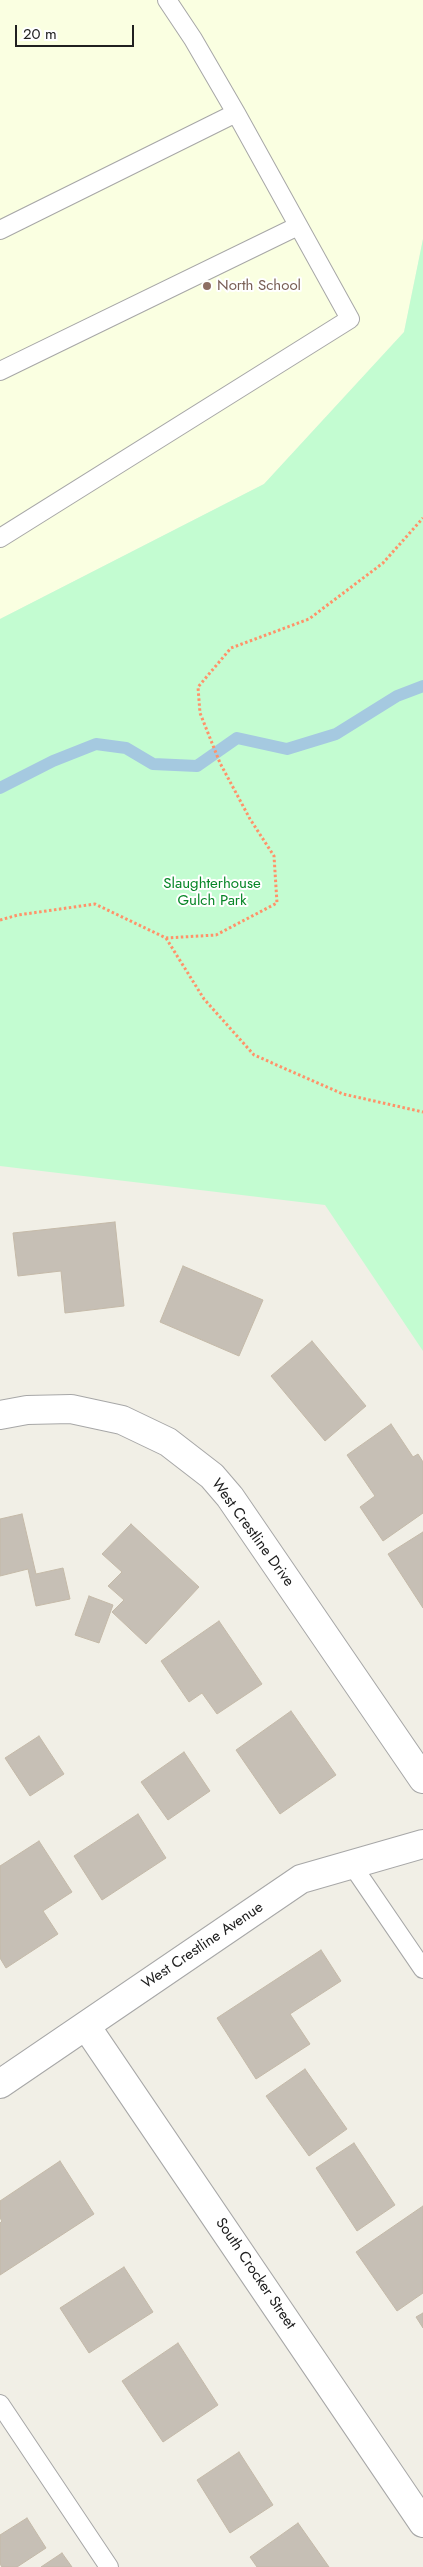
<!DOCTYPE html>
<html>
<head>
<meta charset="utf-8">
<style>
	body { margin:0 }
	#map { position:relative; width:423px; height:2567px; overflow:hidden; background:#f1efe6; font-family:Jost,sans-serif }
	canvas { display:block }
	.scale { position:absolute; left:15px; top:25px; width:119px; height:22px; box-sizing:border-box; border:2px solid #202020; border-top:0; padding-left:6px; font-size:15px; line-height:18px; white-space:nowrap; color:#202020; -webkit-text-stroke:4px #fff; paint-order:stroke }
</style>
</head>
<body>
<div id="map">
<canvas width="423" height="2567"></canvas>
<div class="scale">20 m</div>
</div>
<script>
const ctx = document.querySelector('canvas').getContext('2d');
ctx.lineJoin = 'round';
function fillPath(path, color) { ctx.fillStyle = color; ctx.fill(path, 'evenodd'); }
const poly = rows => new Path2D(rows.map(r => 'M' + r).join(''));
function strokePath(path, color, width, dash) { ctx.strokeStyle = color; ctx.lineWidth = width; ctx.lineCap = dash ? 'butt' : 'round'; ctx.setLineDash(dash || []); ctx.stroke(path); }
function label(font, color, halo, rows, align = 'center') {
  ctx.font = font + ' Jost,sans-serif'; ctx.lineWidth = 4; ctx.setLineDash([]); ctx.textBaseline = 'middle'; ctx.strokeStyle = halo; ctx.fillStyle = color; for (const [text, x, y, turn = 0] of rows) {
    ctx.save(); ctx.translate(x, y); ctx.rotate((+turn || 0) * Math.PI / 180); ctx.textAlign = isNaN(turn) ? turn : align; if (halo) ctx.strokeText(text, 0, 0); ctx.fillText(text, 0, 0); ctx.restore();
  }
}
const education = poly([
	[0,0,423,0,423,239,404,332,264,484,0,619]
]);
const park = poly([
	[423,239,423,1351,325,1205,0,1166,0,619,264,484,404,332]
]);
const stream = poly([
	[0,788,53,761,96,744,126,748,153,764,197,766,237,738,287,749,336,734,397,696,423,686]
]);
const building = poly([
	[115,1222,124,1306,65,1313,61,1271,18,1276,13,1233,115,1222],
	[183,1266,263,1300,239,1356,160,1322,183,1266],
	[312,1341,366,1406,325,1441,271,1376,312,1341],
	[391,1424,413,1457,418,1454,423,1462,423,1513,383,1541,360,1507,375,1496,347,1455,391,1424],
	[22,1514,36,1574,63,1568,70,1599,36,1606,28,1569,0,1576,0,1519,22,1514],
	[131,1524,199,1587,146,1644,112,1612,124,1600,108,1586,122,1572,102,1554,131,1524],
	[423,1532,423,1608,388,1554,423,1532],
	[89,1596,113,1605,99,1643,75,1635,89,1596],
	[219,1621,262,1684,217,1714,202,1693,189,1702,161,1661,219,1621],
	[291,1711,336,1775,280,1814,236,1750,291,1711],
	[39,1736,64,1774,30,1796,5,1758,39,1736],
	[184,1752,210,1791,168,1820,141,1782,184,1752],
	[138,1814,166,1858,102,1900,74,1856,138,1814],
	[39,1841,72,1892,43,1911,58,1934,6,1968,0,1958,0,1866,39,1841],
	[321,1950,341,1981,290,2014,310,2044,256,2079,217,2018,321,1950],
	[305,2069,347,2129,309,2156,266,2096,305,2069],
	[354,2143,395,2205,357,2231,316,2168,354,2143],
	[60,2161,94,2214,0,2275,0,2223,2,2221,0,2218,0,2201,60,2161],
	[423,2206,423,2293,397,2311,356,2252,423,2206],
	[124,2267,153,2312,89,2353,60,2308,124,2267],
	[423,2313,423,2328,416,2317,423,2313],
	[178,2343,218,2405,163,2442,122,2381,178,2343],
	[239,2452,273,2505,230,2533,197,2480,239,2452],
	[27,2518,46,2548,17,2567,2,2567,0,2564,0,2535,27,2518],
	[298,2523,329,2567,257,2567,250,2557,298,2523],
	[62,2553,72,2567,41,2567,62,2553]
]);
const path = poly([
	[0,920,18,915,95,904,166,938,216,935,277,903,274,856,250,819,220,763,200,713,198,687,231,648,309,619,383,563,423,518],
	[166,938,204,999,254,1055,343,1094,423,1112]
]);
const lane = poly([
	[0,230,236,113],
	[0,371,298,226],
	[0,538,350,319,236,113,193,39,167,0],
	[352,1865,423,1969],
	[0,2404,109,2567]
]);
const street = poly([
	[0,1415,27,1410,71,1409,122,1420,168,1442,212,1476,230,1497,423,1779],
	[86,2026,423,2523],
	[0,2084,301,1879,423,1844]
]);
const markers = [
	[207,286,5,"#8d6e63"]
];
const educationNames = [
	["North School",217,286]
];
const parkNames = [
	["Slaughterhouse",212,884],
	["Gulch Park",212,901]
];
const streetNames = [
	["West Crestline Drive",252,1533,54],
	["West Crestline Avenue",203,1946,-34],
	["South Crocker Street",255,2274,56]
];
fillPath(education, '#faffe1');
fillPath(park, '#c3fcd1');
strokePath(stream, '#a5c9e0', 12);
fillPath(building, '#c6bfb5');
strokePath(building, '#c4b9a8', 1);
strokePath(lane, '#a7a7a7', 20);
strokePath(street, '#a7a7a7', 30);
strokePath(path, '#ff9269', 3, [2.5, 2.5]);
strokePath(lane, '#fff', 18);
strokePath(street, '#fff', 28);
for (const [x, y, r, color] of markers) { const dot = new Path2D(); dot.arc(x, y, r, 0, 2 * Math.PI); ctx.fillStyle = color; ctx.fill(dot); strokePath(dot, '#fff', 2); }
label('15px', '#785e54', '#fff', educationNames, 'left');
label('15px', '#078627', '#fff', parkNames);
label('15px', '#202020', '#fff', streetNames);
</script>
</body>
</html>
